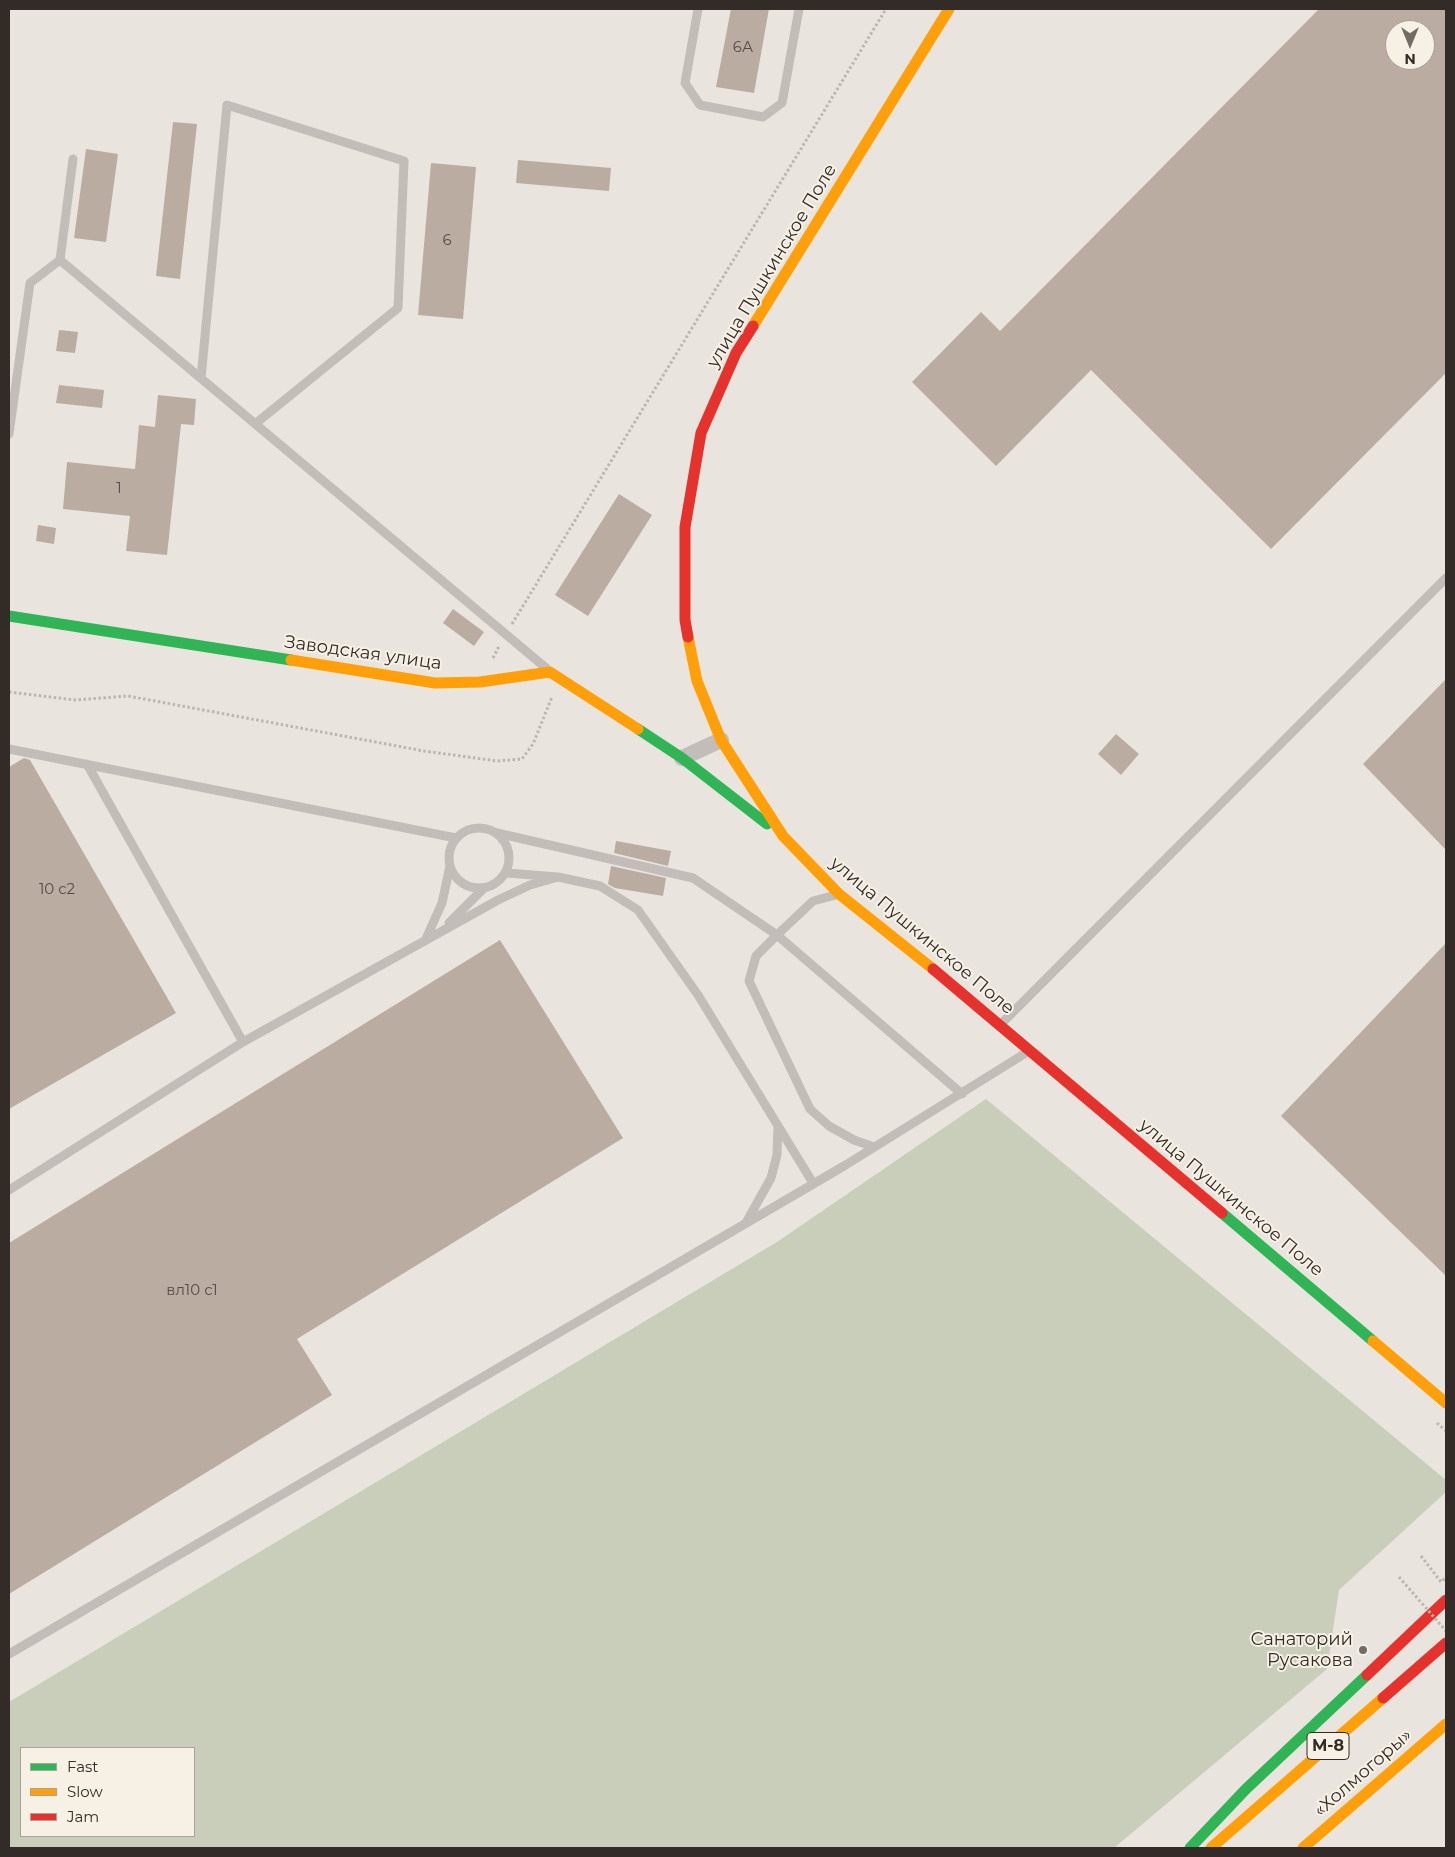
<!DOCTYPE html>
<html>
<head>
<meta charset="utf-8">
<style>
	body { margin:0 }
	#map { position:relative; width:1455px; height:1857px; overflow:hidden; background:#e9e5de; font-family:Montserrat,sans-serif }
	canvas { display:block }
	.frame { position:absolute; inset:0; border:10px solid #322b27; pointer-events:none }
	.legend { position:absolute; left:20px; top:1747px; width:175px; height:90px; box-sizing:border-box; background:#f7f0e5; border:1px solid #a8a199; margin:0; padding:6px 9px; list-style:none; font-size:15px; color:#322b27 }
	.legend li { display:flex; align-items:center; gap:10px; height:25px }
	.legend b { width:25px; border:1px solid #a8a199 }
	.north { position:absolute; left:1385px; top:20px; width:50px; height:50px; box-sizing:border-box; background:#f7f0e5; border:1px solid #a8a199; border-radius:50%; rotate:180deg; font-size:14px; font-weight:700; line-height:20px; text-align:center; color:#322b27 }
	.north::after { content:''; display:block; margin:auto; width:18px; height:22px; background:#726c67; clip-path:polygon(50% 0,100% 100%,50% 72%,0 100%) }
</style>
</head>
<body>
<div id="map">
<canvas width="1455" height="1857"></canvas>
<div class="frame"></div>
<ul class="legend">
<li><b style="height:6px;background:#30b455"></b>Fast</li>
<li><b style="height:6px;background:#ff9f0a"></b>Slow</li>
<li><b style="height:6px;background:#e5322d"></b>Jam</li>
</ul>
<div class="north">N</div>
</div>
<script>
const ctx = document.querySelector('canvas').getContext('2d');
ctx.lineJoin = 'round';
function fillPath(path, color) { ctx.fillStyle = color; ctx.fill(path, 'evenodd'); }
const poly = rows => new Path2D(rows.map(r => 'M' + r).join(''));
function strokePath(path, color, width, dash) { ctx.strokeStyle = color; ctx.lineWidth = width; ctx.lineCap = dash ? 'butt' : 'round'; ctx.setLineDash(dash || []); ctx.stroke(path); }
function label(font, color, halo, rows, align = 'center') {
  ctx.font = font + ' Montserrat,sans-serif'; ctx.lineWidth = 4; ctx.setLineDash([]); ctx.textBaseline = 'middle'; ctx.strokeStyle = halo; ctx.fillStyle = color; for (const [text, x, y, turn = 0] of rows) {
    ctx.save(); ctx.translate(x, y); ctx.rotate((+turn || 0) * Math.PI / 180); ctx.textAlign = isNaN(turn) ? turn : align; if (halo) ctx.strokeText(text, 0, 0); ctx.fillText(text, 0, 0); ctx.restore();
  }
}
const green = poly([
	[986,1099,1446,1480,1446,1492,1339,1590,1327,1669,1114,1848,9,1848,9,1702,777,1242],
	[21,1748,194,1748,194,1836,21,1836]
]);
const building = poly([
	[731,9,769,9,754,93,716,87],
	[1319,9,1446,9,1446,373,1271,549,1091,370,996,466,912,382,981,312,1000,331],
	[1395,30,1425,30,1425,60,1395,60],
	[173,122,197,124,180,279,156,276],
	[86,149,118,154,106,242,74,238],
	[518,160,611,168,609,191,516,183],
	[431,163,476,167,463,319,418,315],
	[59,330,78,332,75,353,56,351],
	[59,385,104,390,102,408,56,403],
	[158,395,196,399,194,425,181,424,167,555,126,551,130,516,63,509,67,462,135,469,139,425,155,427],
	[619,494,652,515,588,616,555,595],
	[38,525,56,528,54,544,36,541],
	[453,609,484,632,474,646,443,623],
	[1446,679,1446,850,1363,764],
	[1116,734,1139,754,1121,775,1098,754],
	[24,758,30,760,176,1013,9,1109,9,767],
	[616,841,671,851,668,866,614,853],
	[611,866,666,878,663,896,615,888,608,884],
	[500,940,623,1138,297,1339,332,1395,9,1594,9,1243],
	[1446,943,1446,1276,1281,1116]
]);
const path = poly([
	[512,624,886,9],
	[493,658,499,646],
	[9,692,75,700,128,696,424,751,497,761,522,759,533,744,552,697],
	[1437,1423,1446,1431],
	[1421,1556,1441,1582,1446,1577]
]);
const lane = poly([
	[698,9,685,83,700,105,763,117,782,103,799,9],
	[73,159,60,260,546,668],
	[201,378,227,105,404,161,398,308,255,424],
	[9,434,30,283,60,260],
	[9,749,456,838],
	[87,764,243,1042],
	'449 858a30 30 0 1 1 60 0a30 30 0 1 1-60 0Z',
	[497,833,693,878,777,935,962,1094],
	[507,873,558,877,600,886,638,910,698,995,813,1183],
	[836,895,813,901,777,935,756,956,749,981,810,1109,829,1126,854,1140,874,1147],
	[449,923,483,889],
	[425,941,442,903,450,866],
	[1000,1025,1446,578],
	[9,1190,243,1042,498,900,530,885,558,877],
	[747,1221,771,1178,777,1155,778,1126],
	[9,1654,844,1166,1029,1051]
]);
const street = poly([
	[682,758,721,740]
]);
const fast = poly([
	[9,616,291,660],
	[638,729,682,758,767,824],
	[1222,1213,1373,1341],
	[1190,1848,1246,1789,1367,1675]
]);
const slow = poly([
	[753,326,949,9],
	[688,637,697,681,721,740,783,836,839,894,933,969],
	[291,660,435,683,480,682,550,672,638,729],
	[1373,1341,1446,1403],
	[1211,1848,1383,1698],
	[1303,1848,1446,1724]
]);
const jam = poly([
	[688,637,685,620,685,527,701,433,736,353,753,326],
	[933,969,1222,1213],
	[1367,1675,1446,1600],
	[1383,1698,1446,1643]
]);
const pathBridge = poly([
	[1399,1577,1446,1631]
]);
const markers = [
	[1363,1650,5,"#726c67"]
];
const numberNames = [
	["6А",743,48],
	["6",447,241],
	["1",119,489],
	["10 с2",57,890],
	["вл10 с1",192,1291]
];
const shields = [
	[1328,1746,42]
];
const shieldNames = [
	["М-8",1328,1746]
];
const streetNames = [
	["улица Пушкинское Поле",772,266,-59],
	["Заводская улица",363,653,8],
	["улица Пушкинское Поле",922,936,40],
	["улица Пушкинское Поле",1231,1198,40],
	["«Холмогоры»",1363,1773,-41]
];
const poiNames = [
	["Санаторий",1353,1640],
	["Русакова",1353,1661]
];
fillPath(green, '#c8ceb9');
fillPath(building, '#bbaca2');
strokePath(path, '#bbb6b0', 3, [2.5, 2.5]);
strokePath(lane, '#c2bdb8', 9);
strokePath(street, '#c2bdb8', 16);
strokePath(fast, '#30b455', 11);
strokePath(slow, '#ff9f0a', 11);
strokePath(jam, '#e5322d', 11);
strokePath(pathBridge, '#bbb6b0', 3, [2.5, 2.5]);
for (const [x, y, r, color] of markers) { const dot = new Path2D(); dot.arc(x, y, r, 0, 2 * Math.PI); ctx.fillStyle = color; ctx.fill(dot); strokePath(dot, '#f7f0e5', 2); }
label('15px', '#544b46', null, numberNames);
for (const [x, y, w] of shields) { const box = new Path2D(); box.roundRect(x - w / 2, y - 13.5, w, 27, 4); ctx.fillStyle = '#f7f0e5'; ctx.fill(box); strokePath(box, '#322b27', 1); }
label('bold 16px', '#322b27', null, shieldNames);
label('18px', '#322b27', '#f7f0e5', streetNames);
label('18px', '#322b27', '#f7f0e5', poiNames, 'right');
</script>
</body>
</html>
